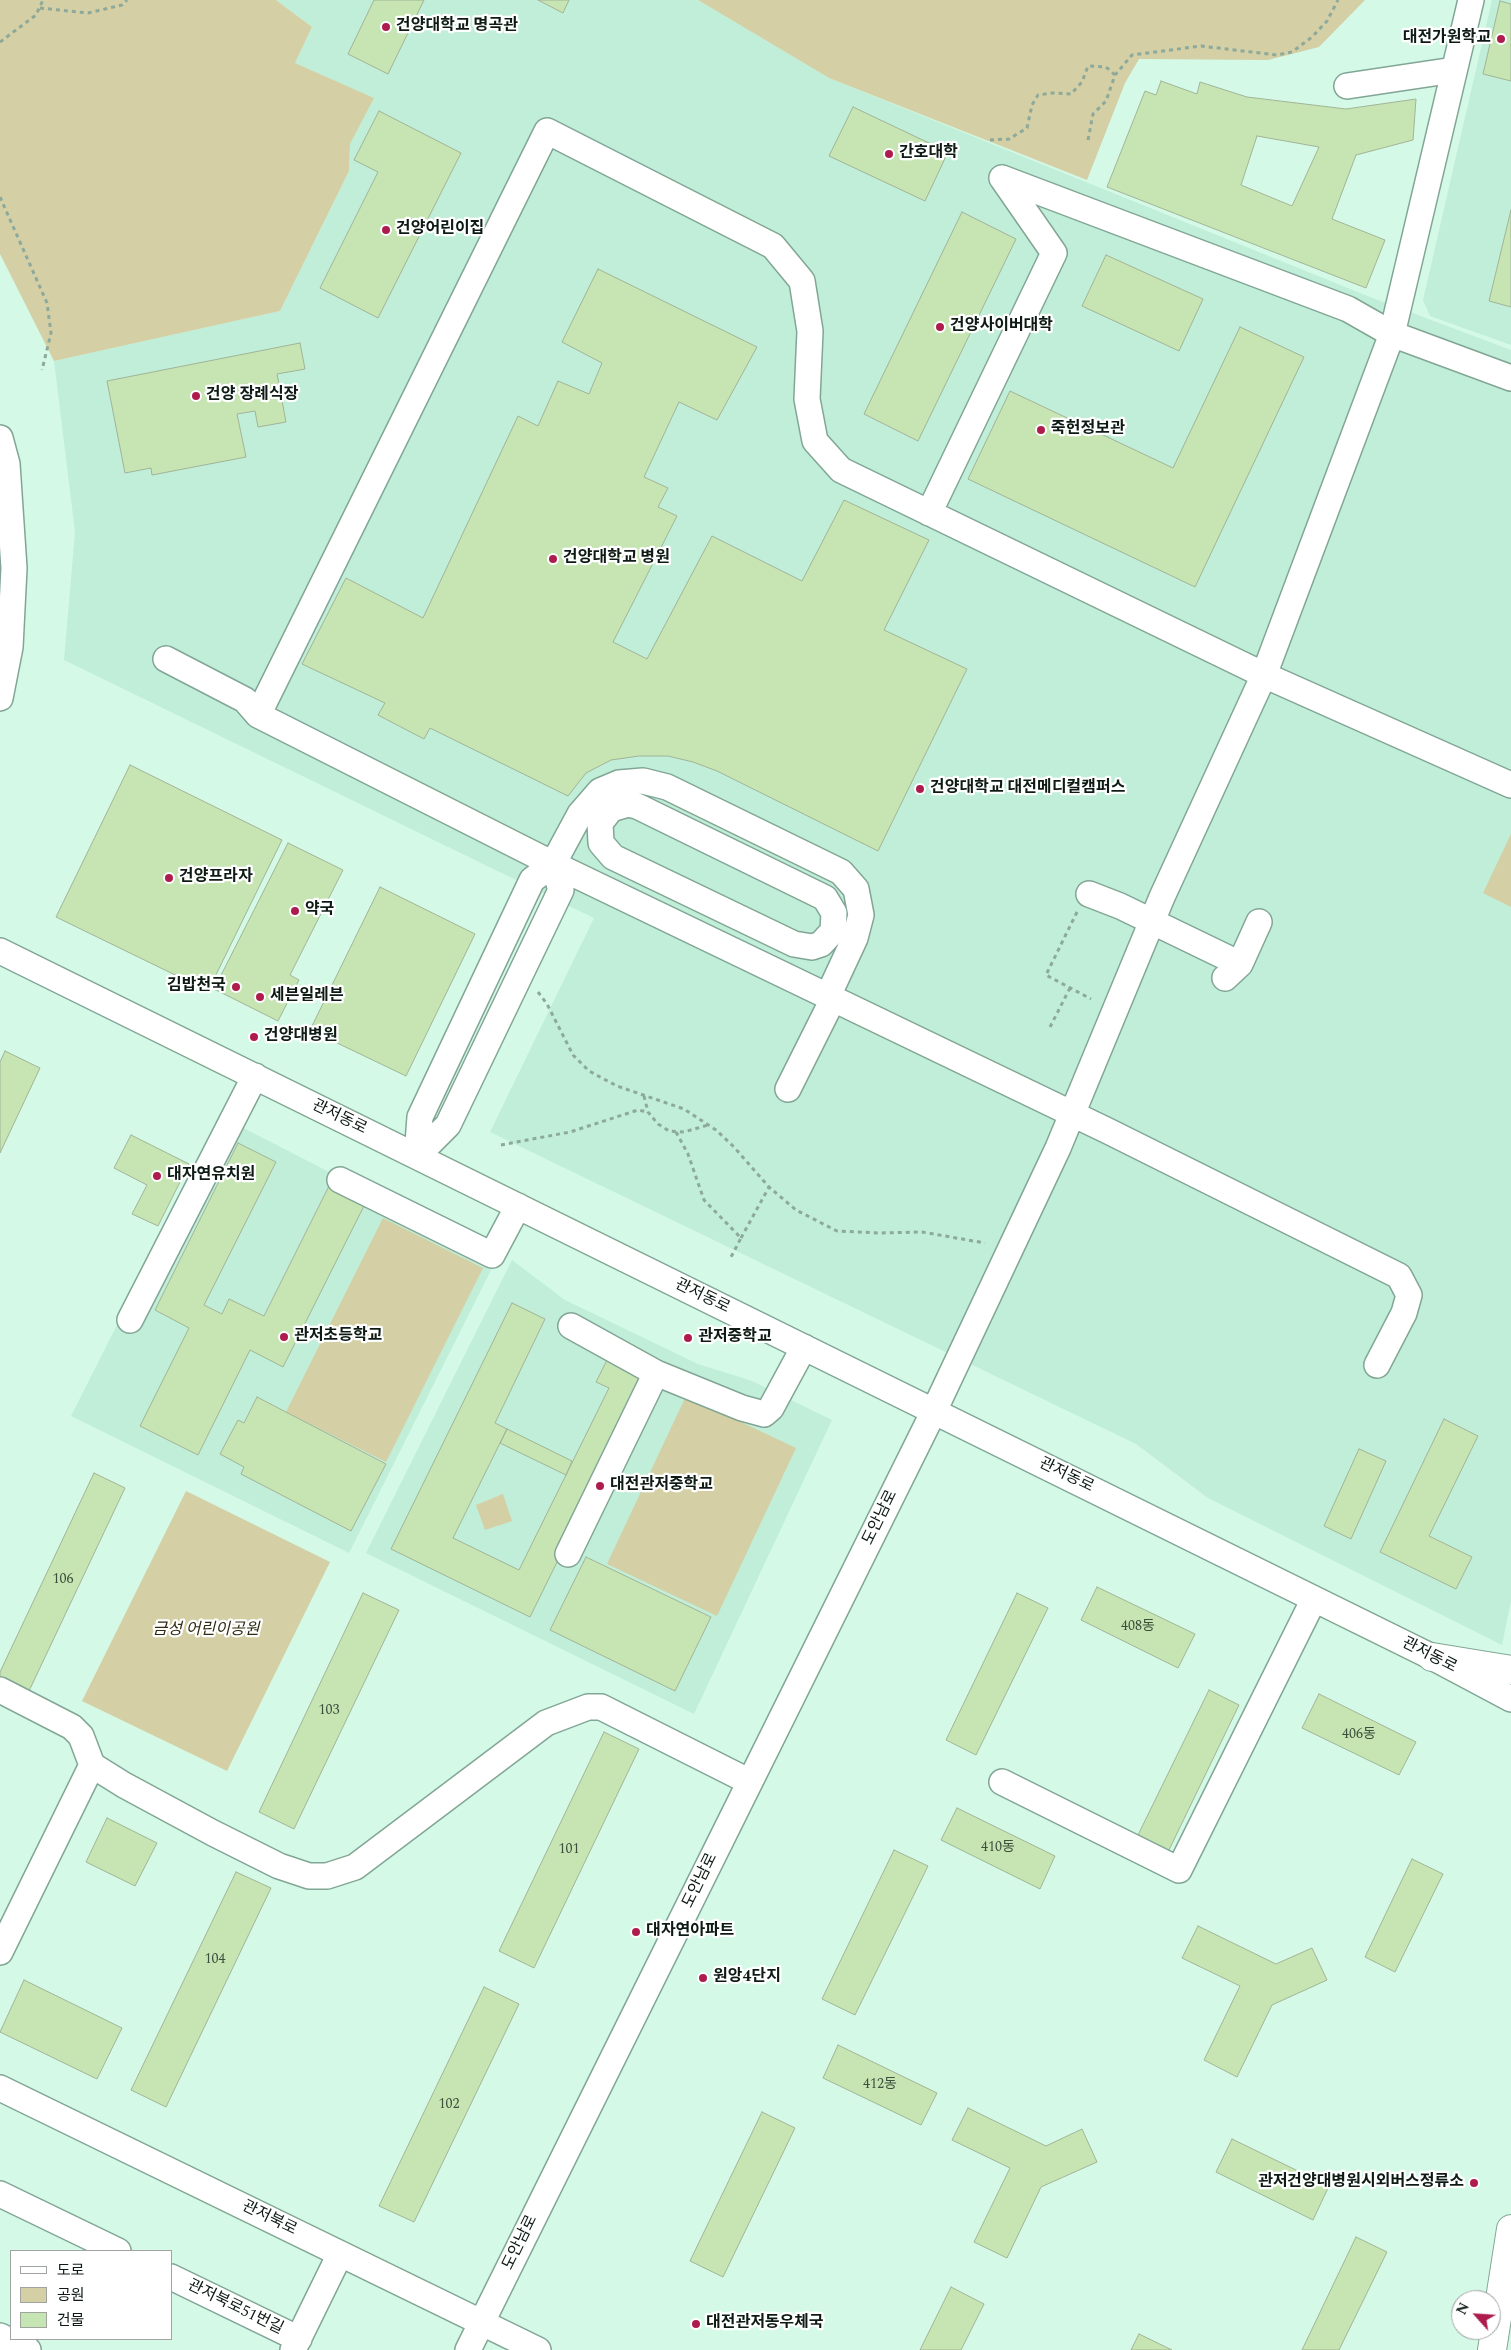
<!DOCTYPE html>
<html>
<head>
<meta charset="utf-8">
<style>
	body { margin:0 }
	#map { position:relative; width:1511px; height:2350px; overflow:hidden; background:#d4f9e7; font-family:Spectral,"Noto Sans KR",serif }
	canvas { display:block }
	.legend { position:absolute; left:10px; top:2250px; width:162px; height:90px; box-sizing:border-box; background:#fff; border:1px solid #9fa4a1; margin:0; padding:6px 9px; list-style:none; font-size:15px; color:#0e1b15 }
	.legend li { display:flex; align-items:center; gap:10px; height:25px }
	.legend b { width:25px; border:1px solid #9fa4a1 }
	.north { position:absolute; left:1451px; top:2290px; width:50px; height:50px; box-sizing:border-box; background:#fff; border:1px solid #9fa4a1; border-radius:50%; rotate:296deg; font-size:14px; font-weight:700; line-height:20px; text-align:center; color:#0e1b15 }
	.north::after { content:''; display:block; margin:auto; width:18px; height:22px; background:#ae1c4d; clip-path:polygon(50% 0,100% 100%,50% 72%,0 100%) }
</style>
</head>
<body>
<div id="map">
<canvas width="1511" height="2350"></canvas>
<ul class="legend">
<li><b style="height:6px;background:#fff"></b>도로</li>
<li><b style="height:14px;background:#d4cfa4"></b>공원</li>
<li><b style="height:14px;background:#c6e5b3"></b>건물</li>
</ul>
<div class="north">N</div>
</div>
<script>
const ctx = document.querySelector('canvas').getContext('2d');
ctx.lineJoin = 'round';
function fillPath(path, color) { ctx.fillStyle = color; ctx.fill(path, 'evenodd'); }
const poly = rows => new Path2D(rows.map(r => 'M' + r).join(''));
function strokePath(path, color, width, dash) { ctx.strokeStyle = color; ctx.lineWidth = width; ctx.lineCap = dash ? 'butt' : 'round'; ctx.setLineDash(dash || []); ctx.stroke(path); }
function label(font, color, halo, rows, align = 'center') {
  ctx.font = font + ' Spectral,"Noto Sans KR",serif'; ctx.lineWidth = 4.5; ctx.setLineDash([]); ctx.textBaseline = 'middle'; ctx.strokeStyle = halo; ctx.fillStyle = color; for (const [text, x, y, turn = 0] of rows) {
    ctx.save(); ctx.translate(x, y); ctx.rotate((+turn || 0) * Math.PI / 180); ctx.textAlign = isNaN(turn) ? turn : align; if (halo) ctx.strokeText(text, 0, 0); ctx.fillText(text, 0, 0); ctx.restore();
  }
}
const built = poly([
	[276,0,698,0,829,78,1370,297,1511,350,1511,1601,1502,1645,1208,1498,1136,1444,490,1132,594,918,64,660,75,532,54,361,280,311,349,171,350,144,373,98,295,63,312,27],
	[1492,0,1511,0,1511,345,1430,316,1423,300],
	[222,1117,497,1258,349,1553,71,1416],
	[512,1260,565,1300,698,1364,752,1381,832,1420,694,1714,366,1553]
]);
const green = poly([
	[0,0,276,0,312,27,295,63,374,98,350,144,349,171,280,311,54,361,0,254],
	[698,0,1365,0,1319,47,1268,60,1139,59,1125,83,1087,180,829,78],
	[1511,834,1511,907,1483,893],
	[383,1218,483,1268,386,1462,286,1412],
	[686,1396,796,1448,717,1616,607,1564],
	[186,1491,330,1562,227,1771,82,1701],
	[503,1494,512,1521,485,1530,476,1505]
]);
const building = poly([
	[374,0,424,0,388,74,348,54,374,0],
	[538,0,569,0,563,13,538,0],
	[1500,1,1511,4,1511,81,1483,74,1500,1],
	[1161,81,1197,94,1200,82,1247,97,1346,109,1416,99,1413,140,1356,155,1332,219,1385,240,1366,288,1107,187,1145,91,1156,95,1161,81],
	[1257,136,1319,147,1292,206,1241,185,1257,136],
	[853,107,948,152,925,201,829,156,853,107],
	[379,111,461,153,378,318,320,288,378,172,354,160,379,111],
	[1511,210,1511,307,1489,301,1511,210],
	[962,212,1016,239,918,441,864,414,962,212],
	[1106,255,1203,299,1179,351,1082,306,1106,255],
	[598,269,757,347,717,420,679,402,644,477,668,488,658,507,677,516,613,642,647,659,712,536,802,581,844,500,929,540,884,630,967,669,878,851,717,771,693,762,668,756,639,756,611,760,586,773,568,796,430,728,424,739,378,715,385,703,302,664,346,578,423,618,518,416,538,426,558,381,589,394,602,363,562,342,598,269],
	[1240,327,1304,357,1195,587,968,479,1010,391,1173,468,1240,327],
	[300,343,305,369,277,374,286,422,258,427,255,411,237,414,246,457,152,475,151,468,125,473,107,381,300,343],
	[130,765,282,840,208,991,56,917,130,765],
	[288,843,343,870,290,975,299,980,278,1021,214,989,288,843],
	[380,887,475,934,406,1076,310,1030,380,887],
	[5,1051,40,1068,0,1153,0,1062,5,1051],
	[131,1135,189,1164,158,1226,132,1214,147,1185,114,1168,131,1135],
	[238,1143,276,1162,204,1305,222,1314,229,1299,264,1316,329,1186,365,1204,283,1367,250,1350,198,1455,140,1426,189,1328,155,1310,238,1143],
	[512,1303,545,1319,495,1423,507,1429,453,1538,519,1570,609,1388,596,1382,609,1356,649,1375,530,1617,391,1549,512,1303],
	[257,1397,386,1464,351,1531,241,1474,244,1467,220,1454,238,1420,244,1423,257,1397],
	[1444,1419,1478,1436,1429,1536,1472,1557,1456,1589,1380,1552,1444,1419],
	[507,1429,572,1461,566,1475,500,1443,507,1429],
	[1359,1449,1386,1461,1351,1539,1324,1526,1359,1449],
	[94,1473,125,1488,29,1691,0,1677,0,1672,94,1473],
	[586,1557,711,1617,675,1691,550,1630,586,1557],
	[1097,1587,1195,1634,1178,1668,1081,1620,1097,1587],
	[363,1593,399,1610,294,1829,259,1812,363,1593],
	[1017,1593,1048,1608,976,1755,946,1740,1017,1593],
	[1209,1690,1239,1705,1168,1852,1137,1837,1209,1690],
	[1319,1694,1416,1742,1399,1775,1302,1728,1319,1694],
	[604,1732,639,1749,534,1968,499,1951,604,1732],
	[957,1808,1055,1856,1040,1889,941,1840,957,1808],
	[107,1818,157,1843,135,1886,86,1862,107,1818],
	[894,1850,928,1866,855,2015,822,1999,894,1850],
	[1412,1859,1443,1874,1395,1972,1365,1957,1412,1859],
	[236,1872,271,1888,166,2107,131,2090,236,1872],
	[1198,1926,1276,1964,1312,1948,1327,1980,1272,2005,1237,2077,1204,2060,1240,1986,1182,1958,1198,1926],
	[24,1980,122,2028,97,2079,0,2032,24,1980],
	[484,1987,519,2004,414,2222,379,2206,484,1987],
	[838,2045,937,2093,921,2125,823,2078,838,2045],
	[968,2108,1046,2146,1082,2129,1097,2162,1041,2187,1007,2258,974,2242,1010,2168,952,2140,968,2108],
	[762,2112,795,2128,723,2277,690,2261,762,2112],
	[1232,2139,1329,2186,1313,2220,1216,2172,1232,2139],
	[1356,2237,1387,2252,1339,2350,1302,2350,1356,2237],
	[951,2287,984,2304,961,2350,920,2350,951,2287],
	[1139,2334,1172,2350,1131,2350,1139,2334]
]);
const path = poly([
	[40,8,88,13,122,5,127,0],
	[0,42,36,15,43,0],
	[990,140,1009,139,1027,128,1032,105,1038,95,1053,93,1071,94,1082,82,1088,66,1106,67,1115,75],
	[1088,140,1093,114,1106,101,1115,75,1132,55,1201,46,1277,55,1292,52,1312,37,1327,21,1338,0],
	[0,197,47,303,51,333,42,370],
	[1077,912,1046,975,1091,999],
	[538,992,547,1004,573,1055,589,1071,617,1086,684,1109,716,1130,734,1147,769,1187,796,1210,837,1231,879,1233,922,1232,985,1243],
	[1050,1027,1070,988],
	[644,1096,648,1112,658,1124,669,1131,684,1132,708,1125],
	[676,1132,688,1154,704,1200,741,1238,731,1257],
	[501,1145,570,1132,638,1110,648,1112],
	[741,1238,769,1187]
]);
const minor = poly([
	[1347,86,1454,70],
	[1002,178,1348,309,1392,334,1511,378],
	[0,438,7,464,14,568,10,647,0,698],
	[929,513,1054,253,1002,178],
	[166,659,245,700,258,715,553,864,1108,1131,1399,1276,1409,1295,1404,1313,1377,1365],
	[258,715,547,131,773,246,802,281,810,331,807,399,815,441,841,470,1264,675,1511,785],
	[628,804,637,806,825,898,834,913,833,931,821,944,812,947,794,944,613,857,601,843,600,823,611,809,628,804],
	[1089,894,1120,906,1240,964],
	[0,951,1432,1657,1511,1699],
	[1225,978,1240,964,1259,922],
	[788,1089,833,999],
	[417,1156,420,1117,532,880,553,864,580,814,600,791,619,783,643,781,667,787,841,872,856,889,861,915,855,938,828,996],
	[417,1156,448,1125,561,890,553,864],
	[340,1180,492,1255,518,1206],
	[130,1320,255,1076],
	[571,1326,656,1373],
	[568,1554,656,1373,742,1408,764,1414,771,1408,804,1347],
	[0,1690,72,1727,81,1736,92,1765,124,1785,213,1833,279,1866,309,1876,327,1876,355,1867,546,1723,588,1707,601,1707,750,1782],
	[1002,1782,1179,1870,1314,1599],
	[0,1952,92,1765],
	[0,2088,538,2350],
	[0,2194,118,2251],
	[171,2277,299,2339],
	[0,2336,28,2350],
	[293,2350,340,2254],
	[468,2350,934,1411,1058,1148,1162,897,1264,675,1392,334,1471,0]
]);
const major = poly([
	[1432,1657,1511,1670],
	[1492,2350,1511,2229]
]);
const markers = [
	[386,27,5,"#ae1c4d"],
	[1501,39,5,"#ae1c4d"],
	[889,154,5,"#ae1c4d"],
	[386,230,5,"#ae1c4d"],
	[940,327,5,"#ae1c4d"],
	[196,396,5,"#ae1c4d"],
	[1041,430,5,"#ae1c4d"],
	[553,559,5,"#ae1c4d"],
	[920,789,5,"#ae1c4d"],
	[169,878,5,"#ae1c4d"],
	[295,911,5,"#ae1c4d"],
	[236,987,5,"#ae1c4d"],
	[260,997,5,"#ae1c4d"],
	[254,1037,5,"#ae1c4d"],
	[157,1176,5,"#ae1c4d"],
	[284,1337,5,"#ae1c4d"],
	[688,1338,5,"#ae1c4d"],
	[600,1486,5,"#ae1c4d"],
	[636,1932,5,"#ae1c4d"],
	[703,1978,5,"#ae1c4d"],
	[1474,2183,5,"#ae1c4d"],
	[696,2324,5,"#ae1c4d"]
];
const numberNames = [
	["106",63,1580],
	["408동",1138,1627],
	["103",329,1711],
	["406동",1359,1735],
	["410동",998,1848],
	["101",569,1850],
	["104",215,1960],
	["412동",880,2085],
	["102",449,2105]
];
const poiNames = [
	["건양대학교 명곡관",396,27],
	["대전가원학교",1491,39,"right"],
	["간호대학",899,154],
	["건양어린이집",396,230],
	["건양사이버대학",950,327],
	["건양 장례식장",206,396],
	["죽헌정보관",1051,430],
	["건양대학교 병원",563,559],
	["건양대학교 대전메디컬캠퍼스",930,789],
	["건양프라자",179,878],
	["약국",305,911],
	["김밥천국",226,987,"right"],
	["세븐일레븐",270,997],
	["건양대병원",264,1037],
	["대자연유치원",167,1176],
	["관저초등학교",294,1337],
	["관저중학교",698,1338],
	["대전관저중학교",610,1486],
	["대자연아파트",646,1932],
	["원앙4단지",713,1978],
	["관저건양대병원시외버스정류소",1464,2183,"right"],
	["대전관저동우체국",706,2324]
];
const streetNames = [
	["관저동로",339,1118,26],
	["관저동로",702,1297,26],
	["관저동로",1066,1476,26],
	["도안남로",881,1518,-64],
	["관저동로",1429,1656,27],
	["도안남로",701,1881,-64],
	["관저북로",269,2219,26],
	["도안남로",521,2243,-64],
	["관저북로51번길",235,2308,26]
];
const parkNames = [
	["금성 어린이공원",206,1631]
];
fillPath(built, '#c0eed9');
fillPath(green, '#d4cfa4');
fillPath(building, '#c6e5b3');
strokePath(building, '#a2b497', 1);
strokePath(minor, '#82a695', 28);
strokePath(major, '#82a695', 30);
strokePath(path, '#8da99b', 3, [4, 4]);
strokePath(minor, '#fff', 25);
strokePath(major, '#fff', 28);
for (const [x, y, r, color] of markers) { const dot = new Path2D(); dot.arc(x, y, r, 0, 2 * Math.PI); ctx.fillStyle = color; ctx.fill(dot); strokePath(dot, '#fff', 2); }
label('14px', '#3c4e3c', null, numberNames);
label('bold 16px', '#0e1b15', '#fff', poiNames, 'left');
label('16px', '#0e1b15', '#fff', streetNames);
label('italic 16px', '#2e2a10', '#fff', parkNames);
</script>
</body>
</html>
